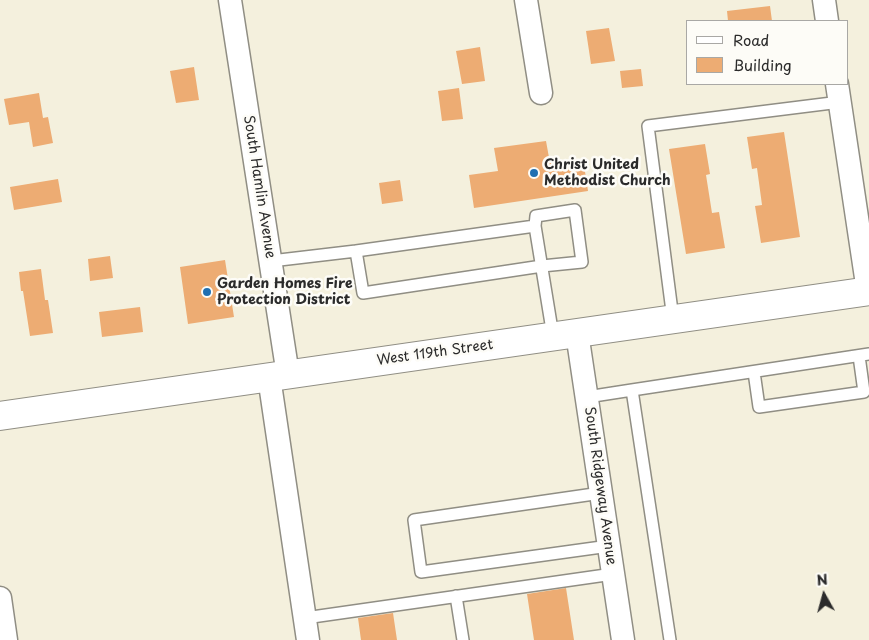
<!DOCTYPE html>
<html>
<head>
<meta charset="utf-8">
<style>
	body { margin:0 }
	#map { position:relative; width:869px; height:640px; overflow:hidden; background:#f4f0dd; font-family:"Playpen Sans",sans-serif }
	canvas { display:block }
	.legend { position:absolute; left:686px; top:20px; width:162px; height:65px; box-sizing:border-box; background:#fdfcf7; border:1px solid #a9a8a5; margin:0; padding:6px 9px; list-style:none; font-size:15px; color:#2b2b2b }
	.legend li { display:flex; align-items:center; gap:10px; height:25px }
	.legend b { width:25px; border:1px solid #a9a8a5 }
	.north { position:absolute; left:799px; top:570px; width:50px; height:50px; -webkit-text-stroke:4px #fdfcf7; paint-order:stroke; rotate:353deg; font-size:14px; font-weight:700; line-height:20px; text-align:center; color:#2b2b2b }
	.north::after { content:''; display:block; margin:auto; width:18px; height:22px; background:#2b2b2b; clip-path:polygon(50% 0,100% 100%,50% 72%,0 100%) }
</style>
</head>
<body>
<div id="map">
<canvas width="869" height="640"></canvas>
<ul class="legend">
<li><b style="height:6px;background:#fff"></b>Road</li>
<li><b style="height:14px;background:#edac73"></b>Building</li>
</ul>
<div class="north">N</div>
</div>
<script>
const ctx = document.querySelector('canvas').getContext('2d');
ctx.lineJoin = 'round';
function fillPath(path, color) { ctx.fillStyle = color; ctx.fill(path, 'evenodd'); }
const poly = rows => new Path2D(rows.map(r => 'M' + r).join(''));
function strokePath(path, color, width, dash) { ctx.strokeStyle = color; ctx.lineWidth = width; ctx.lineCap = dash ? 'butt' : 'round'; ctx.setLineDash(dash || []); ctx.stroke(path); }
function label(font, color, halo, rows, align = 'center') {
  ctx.font = font + ' "Playpen Sans",sans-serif'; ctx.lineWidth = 5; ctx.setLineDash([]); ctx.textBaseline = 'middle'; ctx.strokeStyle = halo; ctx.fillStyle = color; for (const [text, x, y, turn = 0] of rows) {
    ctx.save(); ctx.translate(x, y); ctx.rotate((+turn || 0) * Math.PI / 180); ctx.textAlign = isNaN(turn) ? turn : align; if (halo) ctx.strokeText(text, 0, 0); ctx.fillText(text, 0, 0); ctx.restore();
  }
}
const building = poly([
	[770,6,772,21,728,21,727,11],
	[609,28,615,61,591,64,586,31],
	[480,47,485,81,462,84,456,51],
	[194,67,199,100,176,103,170,71],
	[641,69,643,86,622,88,620,71],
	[459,88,463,119,442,121,438,91],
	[39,93,43,118,48,117,53,143,33,147,29,122,9,125,4,99],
	[784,132,800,237,761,243,755,206,762,205,757,168,752,169,747,137],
	[546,141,550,163,583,159,588,191,474,208,469,175,498,171,494,148],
	[705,144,710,174,706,175,712,213,719,212,725,248,686,254,669,149],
	[58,179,62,202,14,210,10,187],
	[400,180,403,201,382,204,379,183],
	[110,256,113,278,90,281,88,259],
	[225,260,234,317,188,324,180,267],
	[41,269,45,300,48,300,53,333,30,336,23,291,21,291,19,272],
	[140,307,143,332,102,337,99,312],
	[566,588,574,640,534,640,527,594],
	[393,613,397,640,361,640,358,618]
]);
const lane = poly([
	[356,251,363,293,542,266,582,262,575,210,536,216,535,226],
	[271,261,356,251,535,226,553,336],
	[673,319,648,126,840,102],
	[754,372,759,407,864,392,859,356],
	[587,397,632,390],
	[601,493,414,520,421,572,609,546],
	[456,596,463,640],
	[305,618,613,574],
	[670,640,632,390,869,354]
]);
const street = poly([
	[230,0,288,375],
	[526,0,541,93],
	[824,0,827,21],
	[837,84,868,291],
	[577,333,623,640],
	[269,377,308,640],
	[0,598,6,640]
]);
const secondary = poly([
	[0,416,869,291]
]);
const markers = [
	[534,173,5,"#1f6fb2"],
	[207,292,5,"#1f6fb2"]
];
const poiNames = [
	["Christ United",544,165],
	["Methodist Church",544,181],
	["Garden Homes Fire",217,284],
	["Protection District",217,300]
];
const streetNames = [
	["South Hamlin Avenue",259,187,81],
	["West 119th Street",435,353,-8],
	["South Ridgeway Avenue",600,486,82]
];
fillPath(building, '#edac73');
strokePath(lane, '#908e84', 14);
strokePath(street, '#908e84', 25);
strokePath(secondary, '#908e84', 30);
strokePath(lane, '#fff', 11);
strokePath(street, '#fff', 22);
strokePath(secondary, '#fff', 28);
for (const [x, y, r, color] of markers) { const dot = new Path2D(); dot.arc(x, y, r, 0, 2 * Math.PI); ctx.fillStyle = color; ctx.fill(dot); strokePath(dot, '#fdfcf7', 2); }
label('bold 14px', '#2b2b2b', '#fdfcf7', poiNames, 'left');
label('14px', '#2b2b2b', '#fdfcf7', streetNames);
</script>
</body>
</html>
